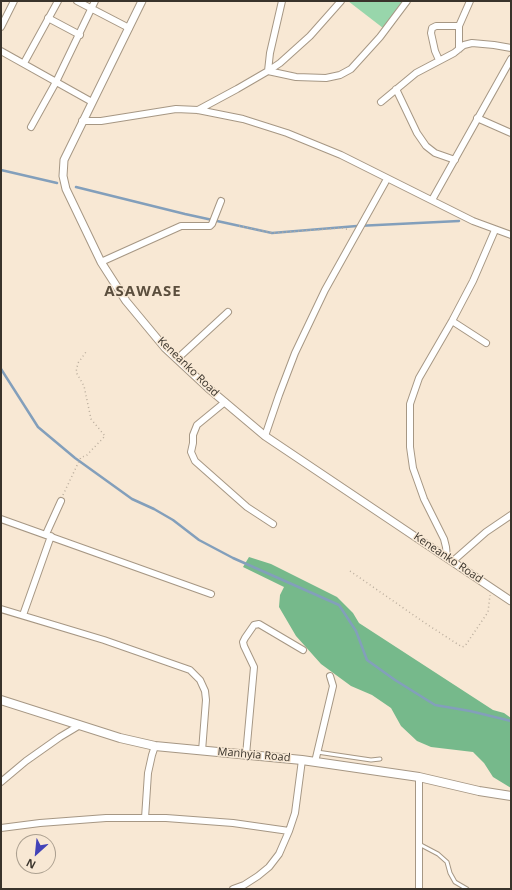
<!DOCTYPE html>
<html>
<head>
<meta charset="utf-8">
<style>
	body { margin:0 }
	#map { position:relative; width:512px; height:890px; overflow:hidden; background:#f8e8d4; font-family:"Open Sans",sans-serif }
	canvas { display:block }
	.frame { position:absolute; inset:0; border:2px solid #39332b; pointer-events:none }
	.north { position:absolute; left:16px; top:834px; width:40px; height:40px; box-sizing:border-box; background:#f8e8d4; border:1px solid #aca090; border-radius:50%; rotate:207deg; font-size:11px; font-weight:700; line-height:16px; text-align:center; color:#39332b }
	.north::after { content:''; display:block; margin:auto; width:14px; height:18px; background:#4343b8; clip-path:polygon(50% 0,100% 100%,50% 72%,0 100%) }
</style>
</head>
<body>
<div id="map">
<canvas width="512" height="890"></canvas>
<div class="frame"></div>
<div class="north">N</div>
</div>
<script>
const ctx = document.querySelector('canvas').getContext('2d');
ctx.lineJoin = 'round';
function fillPath(path, color) { ctx.fillStyle = color; ctx.fill(path, 'evenodd'); }
const poly = rows => new Path2D(rows.map(r => 'M' + r).join(''));
function strokePath(path, color, width, dash) { ctx.strokeStyle = color; ctx.lineWidth = width; ctx.lineCap = dash ? 'butt' : 'round'; ctx.setLineDash(dash || []); ctx.stroke(path); }
function label(font, color, halo, rows, align = 'center') {
  ctx.font = font + ' "Open Sans",sans-serif'; ctx.lineWidth = 3; ctx.setLineDash([]); ctx.textBaseline = 'middle'; ctx.strokeStyle = halo; ctx.fillStyle = color; for (const [text, x, y, turn = 0] of rows) {
    ctx.save(); ctx.translate(x, y); ctx.rotate((+turn || 0) * Math.PI / 180); ctx.textAlign = isNaN(turn) ? turn : align; if (halo) ctx.strokeText(text, 0, 0); ctx.fillText(text, 0, 0); ctx.restore();
  }
}
const green = poly([
	[348,1,405,1,383,28]
]);
const forest = poly([
	[249,557,271,564,337,597,353,613,359,623,493,710,504,713,511,718,511,788,493,777,484,763,473,752,431,747,417,741,401,726,391,708,372,695,351,686,321,664,296,636,279,607,280,595,284,587,243,567]
]);
const stream = poly([
	[1,170,57,183],
	[76,187,185,214,272,233,357,226,459,221],
	[1,369,38,427,75,458,132,499,154,509,173,520,199,540,233,558,339,605,356,631,367,660,395,680,435,705,470,711,511,721]
]);
const path = poly([
	[239,226,273,233,342,228,350,230],
	[63,495,81,457,86,456,105,436,91,419,84,386,76,372,78,363,86,352],
	[350,571,425,623,462,647,465,646,488,612,490,595]
]);
const service = poly([
	[317,752,371,760,380,759],
	[419,844,438,854,447,862,450,873,455,882,467,889]
]);
const minor = poly([
	[77,1,129,28],
	[282,1,270,53,268,71,296,77,326,78,340,75,351,69,380,37,407,1],
	[48,18,80,35],
	[1,27,14,1],
	[459,49,459,26,470,1],
	[1,51,92,102],
	[439,60,435,51,431,33,432,28,436,26,459,26],
	[24,63,58,1],
	[396,89,417,133,426,146,435,153,455,160],
	[381,102,416,73,454,53,464,45,472,43,494,45,511,48],
	[198,110,237,89,268,71,280,63,310,36,341,1],
	[477,118,511,133],
	[82,121,101,121,176,109,198,110,243,119,287,133,341,155,473,221,511,235],
	[31,127,56,82,95,1],
	[432,200,511,59],
	[101,262,181,226,210,226,212,224,221,201],
	[452,321,486,343],
	[177,359,228,312],
	[225,402,197,425,193,435,193,443,191,452,195,461,247,507,273,524],
	[265,436,279,395,295,353,325,290,387,179],
	[1,519,211,594],
	[46,534,61,501],
	[447,557,446,547,444,539,424,499,413,468,410,447,410,404,419,378,452,321,473,281,495,230],
	[453,561,486,532,511,515],
	[1,609,104,640,190,670,200,680,205,691,206,700,202,751],
	[23,615,51,536],
	[246,755,254,667,244,646,243,642,245,638,254,625,259,624,303,650],
	[315,762,333,686,330,676],
	[1,782,26,761,60,737,80,725],
	[145,818,148,773,152,755,155,746],
	[1,828,40,823,106,818,166,818,233,823,289,831],
	[233,889,244,885,258,876,269,867,279,854,289,831,295,813,302,760],
	[419,889,419,777]
]);
const tertiary = poly([
	[142,1,64,160,63,176,66,189,101,262,126,301,165,348,208,388,265,436,511,601]
]);
const secondary = poly([
	[1,700,120,738,155,746,302,760,419,777,479,791,511,796]
]);
const streetNames = [
	["Keneanko Road",188,367,44],
	["Keneanko Road",448,558,34],
	["Manhyia Road",254,755,5]
];
const districtNames = [
	["ASAWASE",143,292]
];
fillPath(green, '#98d6ab');
fillPath(forest, '#76b98b');
strokePath(stream, '#839fbb', 2.5);
strokePath(service, '#a69784', 5);
strokePath(minor, '#a69784', 8);
strokePath(tertiary, '#a69784', 9);
strokePath(secondary, '#a69784', 10);
strokePath(path, '#bbae9e', 1.5, [1, 3]);
strokePath(service, '#fff', 3);
strokePath(minor, '#fff', 6);
strokePath(tertiary, '#fff', 7);
strokePath(secondary, '#fff', 8);
label('11px', '#39332b', '#f8e8d4', streetNames);
ctx.letterSpacing = '1px';
label('bold 15px', '#5b4e3d', '#f8e8d4', districtNames);
ctx.letterSpacing = '0px';
</script>
</body>
</html>
